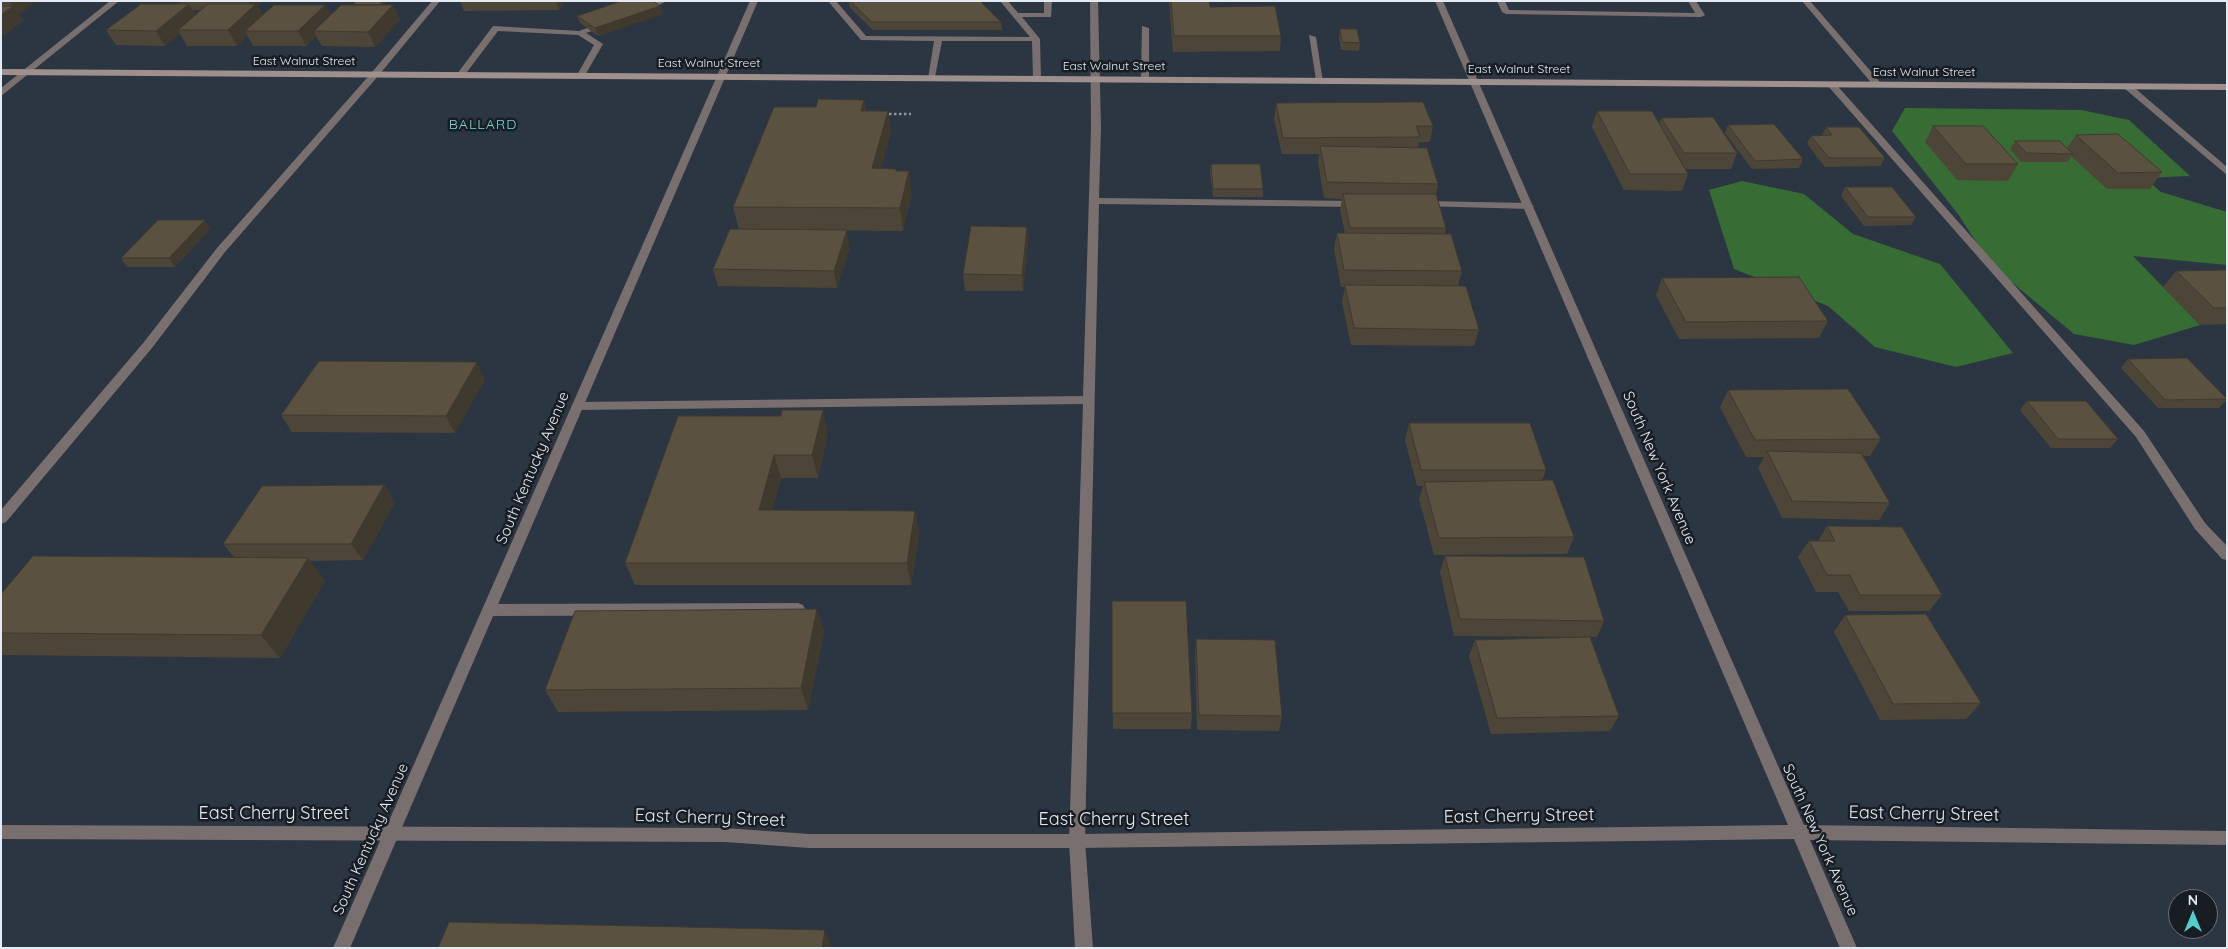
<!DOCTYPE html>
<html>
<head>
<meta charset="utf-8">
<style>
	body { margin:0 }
	#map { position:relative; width:2228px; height:949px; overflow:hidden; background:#2b3642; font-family:Quicksand,sans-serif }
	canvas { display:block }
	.frame { position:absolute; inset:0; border:2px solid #e4ebf3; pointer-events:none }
	.north { position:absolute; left:2168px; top:889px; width:50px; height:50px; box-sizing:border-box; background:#181d23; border:1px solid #6a6f76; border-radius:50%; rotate:0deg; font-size:14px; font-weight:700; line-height:20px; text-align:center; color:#e4ebf3 }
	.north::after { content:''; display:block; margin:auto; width:18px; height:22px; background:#52cdcc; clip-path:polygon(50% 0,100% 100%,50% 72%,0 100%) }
</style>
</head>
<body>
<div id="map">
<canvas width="2228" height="949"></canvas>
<div class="frame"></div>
<div class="north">N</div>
</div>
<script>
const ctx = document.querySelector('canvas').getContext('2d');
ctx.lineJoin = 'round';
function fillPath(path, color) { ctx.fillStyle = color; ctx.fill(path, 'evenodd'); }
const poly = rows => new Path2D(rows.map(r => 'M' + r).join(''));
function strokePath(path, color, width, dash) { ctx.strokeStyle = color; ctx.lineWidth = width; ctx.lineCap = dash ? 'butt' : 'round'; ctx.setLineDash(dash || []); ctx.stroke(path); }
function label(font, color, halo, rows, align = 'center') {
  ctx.font = font + ' Quicksand,sans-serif'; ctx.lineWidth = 5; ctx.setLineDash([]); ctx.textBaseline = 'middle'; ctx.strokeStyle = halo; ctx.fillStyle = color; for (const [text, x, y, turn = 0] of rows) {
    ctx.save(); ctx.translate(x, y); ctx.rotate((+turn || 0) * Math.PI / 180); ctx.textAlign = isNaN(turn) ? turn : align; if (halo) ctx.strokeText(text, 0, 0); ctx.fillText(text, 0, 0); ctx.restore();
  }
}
const forest = poly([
	[1905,108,2081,110,2129,120,2190,176,2145,178,2161,192,2227,212,2227,265,2133,256,2200,325,2134,345,2074,334,1991,265,1958,214,1892,131],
	[1742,181,1804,194,1853,234,1940,264,2013,353,1956,367,1875,347,1828,306,1734,269,1709,190]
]);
const path = poly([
	[884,114,911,114]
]);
const service = poly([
	[432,1,440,1,379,75,225,252,152,348,6,522,1,524,1,510,144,342,217,248,373,71,432,1],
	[656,1,667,1,645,12,638,10,656,1],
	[828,1,836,1,866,36,1030,37,1000,1,1008,1,1018,13,1044,13,1044,1,1052,1,1051,17,1022,17,1040,39,1041,78,1037,81,1033,78,1032,41,942,41,935,77,928,79,934,41,861,40,828,1],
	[1090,1,1098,1,1101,128,1099,198,1359,201,1364,204,1359,207,1099,204,1085,841,1093,948,1075,948,1069,841,1083,404,577,410,571,406,577,402,1083,396,1091,128,1090,1],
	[1497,1,1505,1,1509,10,1695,13,1688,1,1696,1,1705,15,1701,17,1506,14,1502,12,1497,1],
	[1802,1,1810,1,1880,82,1880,86,1874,86,1802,1],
	[604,22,608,24,607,26,586,33,603,44,584,77,577,75,594,45,578,35,498,31,464,76,457,74,493,26,579,31,604,22],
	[1142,26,1149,28,1149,79,1145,82,1141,79,1142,26],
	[1309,35,1316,37,1323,82,1316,80,1309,35],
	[1828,82,1834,82,2144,431,2205,523,2227,546,2227,560,2222,559,2195,529,2136,437,1828,86,1828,82],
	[1424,201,1529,203,1534,206,1529,209,1421,206,1419,204,1424,201],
	[798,603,803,605,805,609,803,613,798,615,489,616,484,614,482,610,484,606,489,604,798,603]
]);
const minor = poly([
	[110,1,119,1,1,96,1,88,110,1],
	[1435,1,1443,1,1804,825,2227,831,2227,845,1810,840,1857,948,1840,948,1794,839,1077,848,809,848,725,842,1,839,1,825,725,828,809,834,1077,834,1788,825,1435,1],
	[2124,84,2130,84,2227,167,2227,175,2124,88,2124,84]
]);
const tertiary = poly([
	[750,1,758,1,350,948,333,948,750,1]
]);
const secondary = poly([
	[1,69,2227,84,2227,90,1,75,1,69]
]);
const wall = poly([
	[1,1,36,1,19,14,23,21,1,37],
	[179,1,263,1,258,6,262,15,325,5,331,15,353,5,356,1,384,1,386,5,393,5,400,20,375,47,322,46,316,36,306,46,253,46,247,35,237,46,187,46,180,34,165,46,116,45,106,30,180,4],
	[193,10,201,10,195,15],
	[460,1,565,1,559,10,464,11],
	[849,1,980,1,1001,22,1002,30,873,30,850,8],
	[1169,1,1209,1,1210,7,1281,36,1280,51,1173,52],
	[660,6,663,14,598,36,580,23,577,16],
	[1340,29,1360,43,1359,51,1341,50,1339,37],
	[864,100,866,111,888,111,891,132,881,168,897,171,912,193,903,231,800,230,850,247,837,288,718,286,713,269,739,229,733,207,816,107],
	[1276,103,1433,126,1430,142,1419,142,1418,147,1438,184,1436,194,1446,228,1445,233,1462,271,1458,286,1479,330,1474,346,1351,345,1342,302,1345,287,1341,287,1334,249,1337,233,1345,233,1340,210,1342,199,1324,198,1318,162,1319,154,1282,154,1274,119],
	[1597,111,1659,124,1661,118,1737,153,1731,169,1685,169,1688,174,1682,191,1624,190,1592,127],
	[1728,125,1803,159,1799,168,1752,169,1725,133],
	[1933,126,2018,164,2008,181,1957,180,1925,142],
	[1826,127,1885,158,1880,166,1825,167,1807,144,1811,136,1822,135],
	[2076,135,2162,172,2150,189,2107,189,2071,156,2068,162,2021,162,2010,149,2015,141,2067,148],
	[1211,164,1263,189,1263,197,1213,197,1210,172],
	[1845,187,1916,217,1911,225,1864,226,1841,196],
	[1027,227,1028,243,1023,291,965,291,963,274],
	[210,229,175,267,127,267,121,258],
	[2227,270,2227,324,2200,325,2163,287,2176,271],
	[1662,278,1828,321,1819,338,1679,339,1656,295],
	[2128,359,2227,399,2219,408,2158,408,2121,368],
	[485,379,455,433,292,432,281,415],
	[1728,390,1881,439,1870,456,1863,456,1890,503,1879,520,1782,518,1758,468,1764,457,1746,457,1720,407],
	[2027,401,2118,439,2110,448,2051,448,2020,410],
	[678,416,828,433,818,478,781,478,772,511,915,511,919,534,911,585,635,585,625,563],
	[1409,423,1546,470,1542,481,1574,537,1567,554,1434,555,1419,499,1423,486,1417,486,1405,440],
	[384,485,395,502,363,560,310,561,325,581,280,658,1,655,1,594,234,557,223,544],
	[1827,526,1942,595,1929,611,1849,611,1838,592,1816,592,1798,557,1809,541,1818,541],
	[1445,556,1604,621,1597,637,1590,637,1619,716,1610,731,1491,734,1469,656,1475,640,1581,637,1454,636,1440,572],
	[1112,601,1192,713,1191,729,1113,729],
	[817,609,824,632,808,710,558,712,545,690],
	[1845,615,1981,703,1966,719,1880,720,1834,632],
	[1196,639,1282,716,1279,731,1197,730,1195,655]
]);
const shadedWall = poly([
	[9,1,36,1,19,14,23,21,1,37,1,15,13,6],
	[248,1,263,1,258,6,264,19,245,31,247,35,237,46,228,30,251,9],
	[383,1,384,1,387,8,376,8],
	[556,1,565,1,559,10],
	[189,4,198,19,178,30,180,34,165,46,156,31],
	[325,5,333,19,314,31,316,36,306,46,298,31],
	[393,5,400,20,375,47,368,32],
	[660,6,663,14,598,36,595,28],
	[864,100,867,121,861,111],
	[888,111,891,132,875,190,872,168],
	[909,171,912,193,903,231,900,208],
	[205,220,210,229,175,267,169,258],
	[1027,227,1028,243,1023,291,1022,275],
	[847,230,850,247,837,288,834,271],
	[477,362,485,379,455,433,446,416],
	[823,410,828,433,818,478,812,455],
	[774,455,781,478,766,533,759,510],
	[384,485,395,502,363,560,351,544],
	[915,511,919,534,911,585,907,563],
	[308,558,325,581,280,658,261,635],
	[817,609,824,632,808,710,801,688],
	[825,930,832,948,822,948]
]);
const building = poly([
	[356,1,383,1,379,5,353,5,356,1],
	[621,1,653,1,660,6,595,28,577,16,621,1],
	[850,1,980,1,1001,22,872,22,850,1],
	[1171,1,1209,1,1210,7,1275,6,1281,36,1174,36,1171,1],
	[141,4,189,4,156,31,106,30,141,4],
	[208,4,256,4,228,30,178,30,208,4],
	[274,5,325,5,298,31,245,31,274,5],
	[341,5,393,5,368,32,314,31,341,5],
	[1,6,13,6,1,15,1,6],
	[1340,29,1357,29,1360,43,1342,42,1340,29],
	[818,99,864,100,861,111,888,111,872,168,896,169,896,171,909,171,900,208,733,207,774,107,816,107,818,99],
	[1423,102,1433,126,1416,126,1420,137,1283,138,1276,103,1423,102],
	[1597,111,1652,111,1688,174,1630,174,1597,111],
	[1713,117,1737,153,1684,153,1661,118,1713,117],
	[1774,124,1803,159,1755,161,1728,125,1774,124],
	[1933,126,1983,126,2018,164,1966,164,1933,126],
	[1826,127,1859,127,1885,158,1829,158,1811,136,1832,135,1826,127],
	[2118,134,2162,172,2118,173,2076,135,2118,134],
	[2015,141,2060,141,2073,154,2027,153,2015,141],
	[1320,146,1427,148,1438,184,1327,182,1320,146],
	[1211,164,1260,164,1263,189,1213,189,1211,164],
	[1845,187,1892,187,1916,217,1868,217,1845,187],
	[1343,194,1436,194,1446,228,1350,228,1343,194],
	[158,220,205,220,169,258,121,258,158,220],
	[971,226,1027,227,1022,275,963,274,971,226],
	[730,229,847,230,834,271,713,269,730,229],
	[1337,233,1451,234,1462,271,1344,270,1337,233],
	[2227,270,2227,308,2214,308,2176,271,2227,270],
	[1799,277,1828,321,1686,322,1662,278,1799,277],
	[1345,285,1466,286,1479,330,1354,328,1345,285],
	[2187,358,2227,399,2165,400,2128,359,2187,358],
	[319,361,477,362,446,416,281,415,319,361],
	[1848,389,1881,439,1755,440,1728,390,1848,389],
	[2027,401,2086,401,2118,439,2058,439,2027,401],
	[782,410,823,410,812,455,774,455,759,510,915,511,907,563,625,563,678,416,781,416,782,410],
	[1409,423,1530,423,1546,470,1421,470,1409,423],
	[1767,451,1861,453,1890,503,1792,501,1767,451],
	[1553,480,1574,537,1439,538,1424,482,1553,480],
	[384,485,351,544,223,544,262,486,384,485],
	[1827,526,1902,527,1942,595,1860,595,1850,575,1827,575,1809,541,1835,541,1827,526],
	[33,556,308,558,261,635,1,633,1,594,33,556],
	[1445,556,1584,557,1604,621,1460,619,1445,556],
	[1112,601,1186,601,1192,713,1112,713,1112,601],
	[817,609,801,688,545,690,575,611,817,609],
	[1926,614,1981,703,1893,704,1845,615,1926,614],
	[1590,637,1619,716,1497,718,1475,640,1590,637],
	[1196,639,1275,640,1282,716,1199,715,1196,639],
	[449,922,825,930,822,948,438,948,449,922]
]);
const farStreetnames = [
	["East Walnut Street",304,61],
	["East Walnut Street",709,63],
	["East Walnut Street",1114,66],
	["East Walnut Street",1519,69],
	["East Walnut Street",1924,72]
];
const farNeighbourhoodnames = [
	["BALLARD",483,125]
];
const streetNames = [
	["South Kentucky Avenue",533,468,-67],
	["South New York Avenue",1659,468,67],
	["South Kentucky Avenue",371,839,-66],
	["South New York Avenue",1820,840,66]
];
const nearStreetnames = [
	["East Cherry Street",274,814],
	["East Cherry Street",1924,814,1],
	["East Cherry Street",1519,816,-1],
	["East Cherry Street",710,818,2],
	["East Cherry Street",1114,820]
];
fillPath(forest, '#376c34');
strokePath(path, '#8b949e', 2.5, [2.5, 2.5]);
fillPath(service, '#796f6e');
fillPath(minor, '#796f6e');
fillPath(tertiary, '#796f6e');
fillPath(secondary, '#9f908d');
fillPath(wall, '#4d4638');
fillPath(shadedWall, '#3f392e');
fillPath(building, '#5a5141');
strokePath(building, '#3f392e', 1);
label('12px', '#e4ebf3', '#181d23', farStreetnames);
ctx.letterSpacing = '1px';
label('14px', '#6fdbd9', '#181d23', farNeighbourhoodnames);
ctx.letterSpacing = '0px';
label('15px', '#e4ebf3', '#181d23', streetNames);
label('18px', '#e4ebf3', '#181d23', nearStreetnames);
</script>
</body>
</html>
